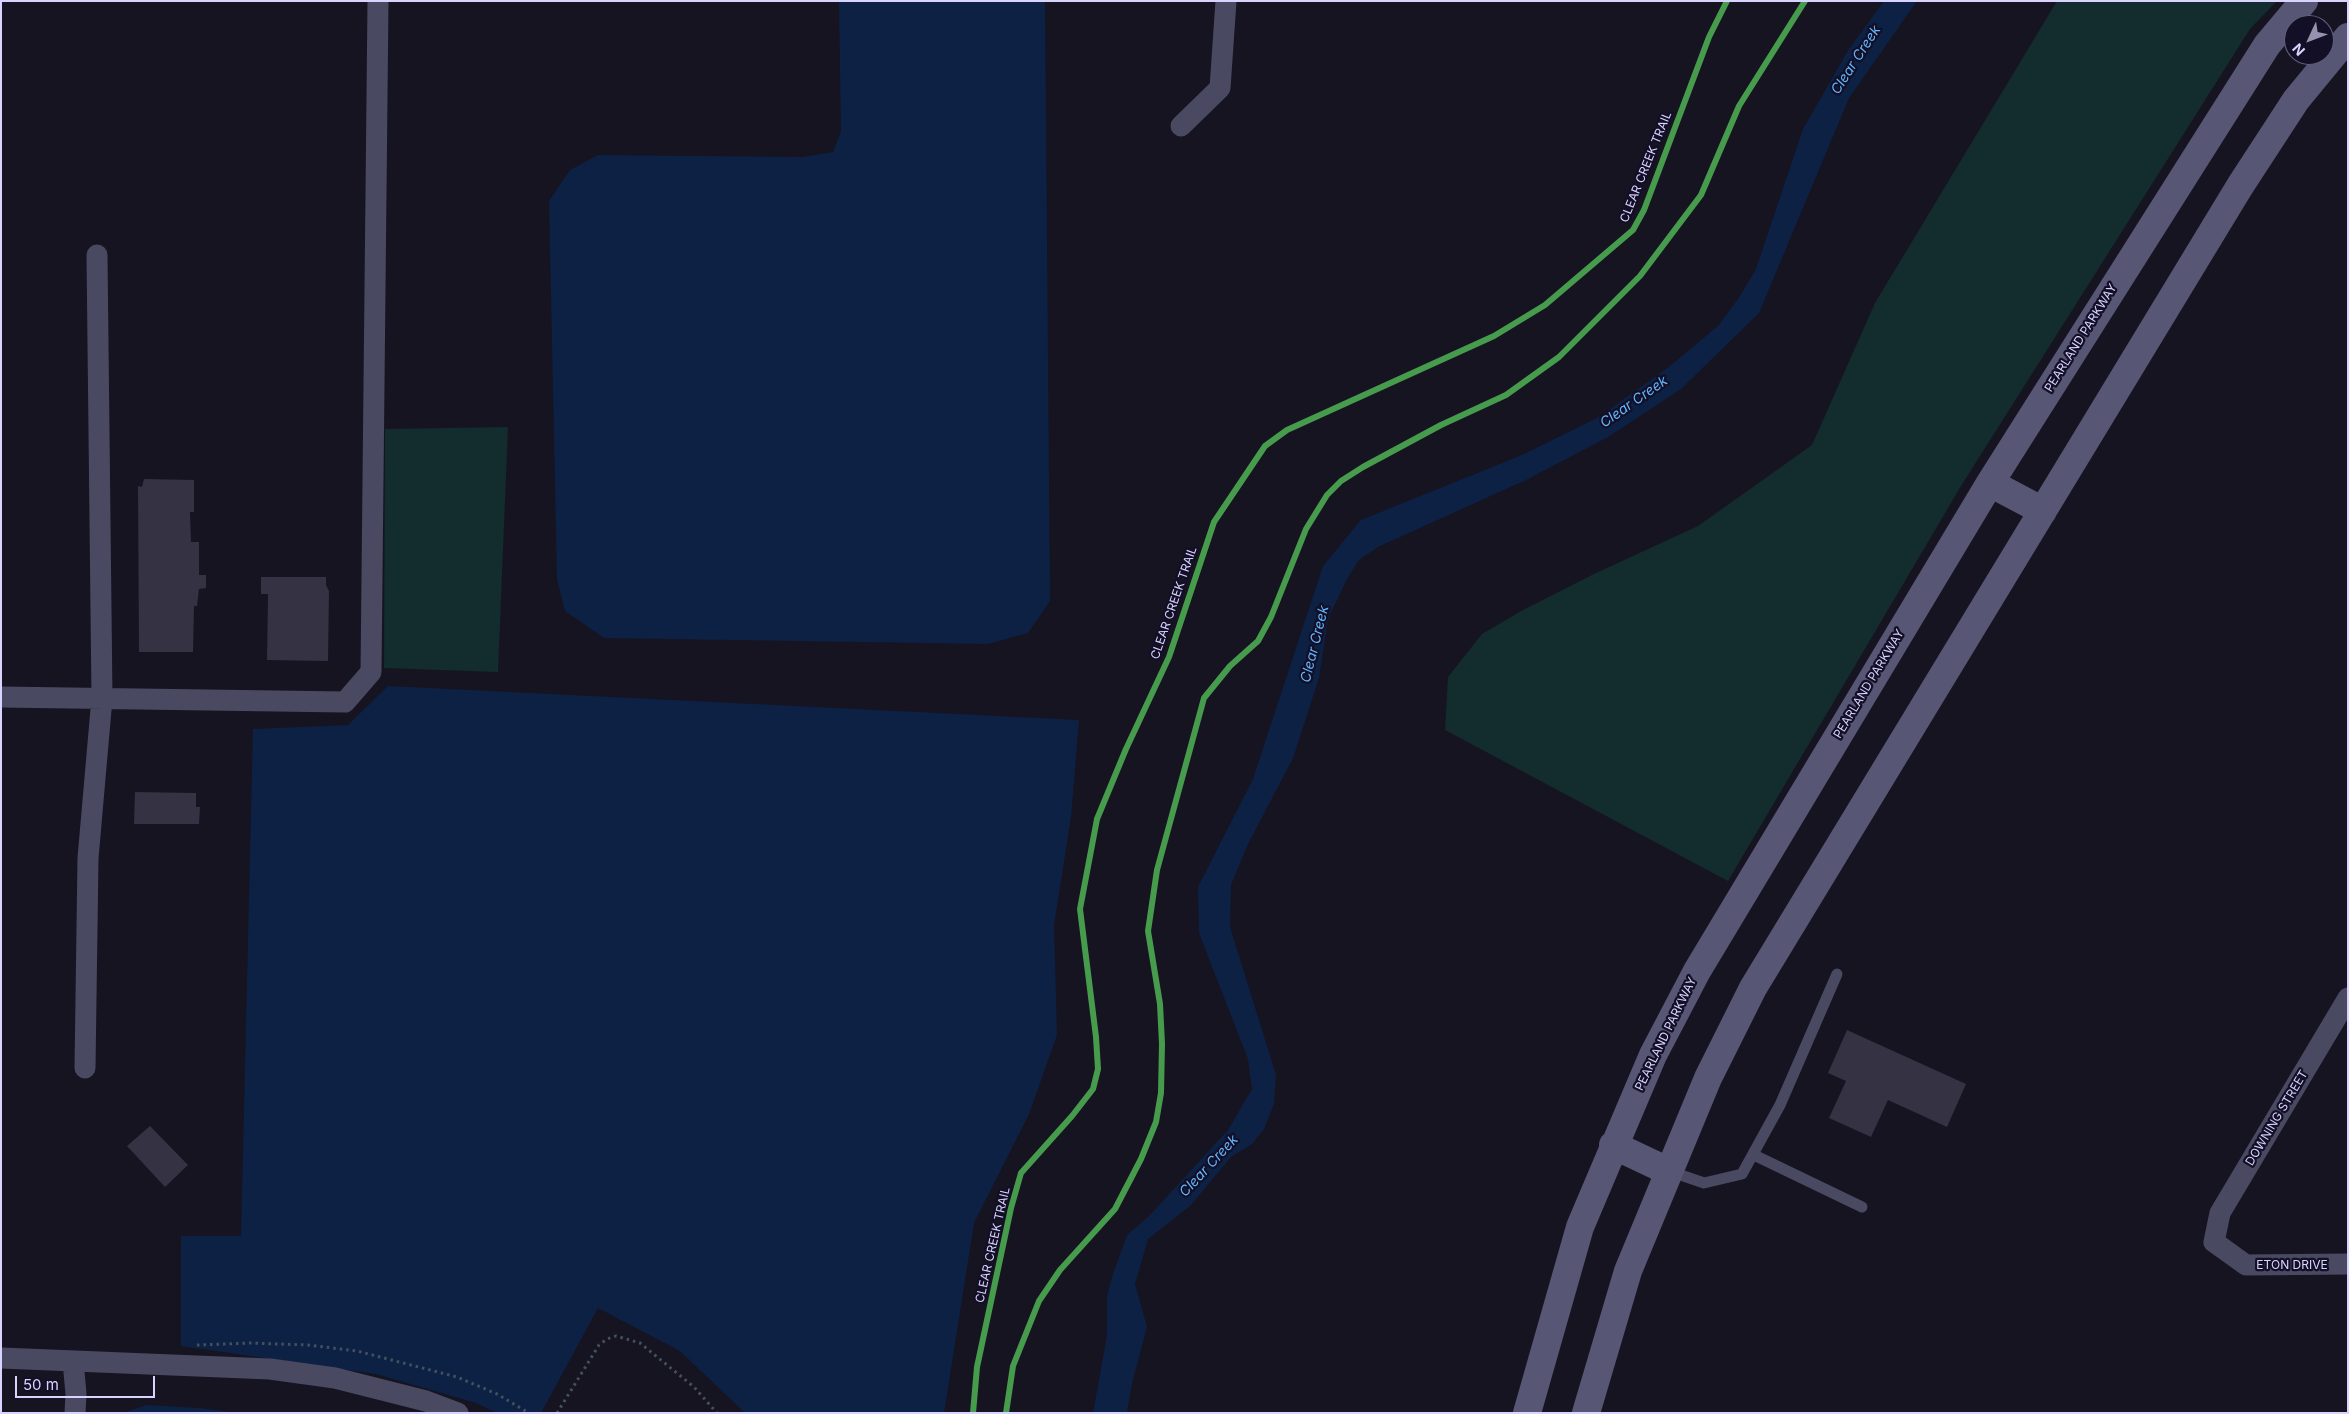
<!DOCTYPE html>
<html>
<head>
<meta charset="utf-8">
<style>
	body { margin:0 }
	#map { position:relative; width:2349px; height:1414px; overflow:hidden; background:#161421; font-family:Inter,sans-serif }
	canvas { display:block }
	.frame { position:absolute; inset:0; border:2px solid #d9d4ff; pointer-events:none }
	.north { position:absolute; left:2284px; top:15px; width:50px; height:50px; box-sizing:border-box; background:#130f26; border:1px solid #625e7d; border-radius:50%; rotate:227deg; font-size:14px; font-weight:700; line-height:20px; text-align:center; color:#d9d4ff }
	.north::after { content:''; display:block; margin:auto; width:18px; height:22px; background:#9591b1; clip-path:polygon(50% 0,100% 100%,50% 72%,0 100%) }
	.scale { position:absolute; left:15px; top:1376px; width:140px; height:22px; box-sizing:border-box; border:2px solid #d9d4ff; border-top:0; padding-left:6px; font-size:15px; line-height:18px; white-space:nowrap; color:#d9d4ff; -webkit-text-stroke:4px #130f26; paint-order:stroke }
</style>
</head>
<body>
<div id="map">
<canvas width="2349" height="1414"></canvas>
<div class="frame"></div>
<div class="north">N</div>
<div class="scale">50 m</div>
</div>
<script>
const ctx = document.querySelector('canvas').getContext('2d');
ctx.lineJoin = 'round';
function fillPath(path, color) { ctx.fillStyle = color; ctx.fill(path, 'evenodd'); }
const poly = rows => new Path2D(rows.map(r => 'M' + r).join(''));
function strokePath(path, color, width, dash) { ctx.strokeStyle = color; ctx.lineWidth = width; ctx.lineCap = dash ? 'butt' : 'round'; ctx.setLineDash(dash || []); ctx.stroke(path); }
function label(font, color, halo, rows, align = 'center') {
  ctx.font = font + ' Inter,sans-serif'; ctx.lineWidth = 4.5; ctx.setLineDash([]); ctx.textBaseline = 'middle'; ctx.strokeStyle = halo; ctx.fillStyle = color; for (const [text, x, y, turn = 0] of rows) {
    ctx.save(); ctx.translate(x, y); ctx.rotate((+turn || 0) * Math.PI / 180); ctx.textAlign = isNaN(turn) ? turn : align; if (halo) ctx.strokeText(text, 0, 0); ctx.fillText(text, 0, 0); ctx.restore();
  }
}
const green = poly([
	[2057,1,2277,1,2250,29,1961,486,1728,881,1445,730,1448,677,1482,634,1523,610,1594,574,1698,526,1812,445,1875,303],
	[508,427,498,672,384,668,385,429]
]);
const water = poly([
	[839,1,1045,1,1050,601,1028,633,988,644,604,638,565,611,557,579,549,201,570,170,598,155,803,157,833,152,841,131],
	[1884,1,1917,1,1849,98,1759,313,1681,389,1608,437,1528,479,1378,547,1359,560,1347,579,1328,619,1319,678,1293,758,1248,844,1231,885,1230,927,1276,1075,1274,1104,1264,1129,1252,1144,1231,1157,1190,1206,1148,1239,1135,1284,1147,1327,1132,1383,1127,1413,1093,1413,1107,1336,1107,1296,1113,1274,1127,1235,1149,1216,1228,1130,1252,1089,1248,1059,1199,933,1198,887,1253,779,1323,566,1361,520,1522,455,1599,417,1670,366,1719,325,1740,296,1756,269,1803,129,1849,49],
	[388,686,1079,720,1071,817,1054,925,1057,1035,1029,1114,974,1223,944,1413,745,1413,680,1351,598,1308,541,1413,497,1413,476,1403,376,1374,181,1346,181,1236,241,1236,253,729,348,725],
	[147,1405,200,1408,237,1413,123,1413]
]);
const building = poly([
	[144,479,194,480,194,512,190,512,191,542,199,542,199,575,206,575,206,588,199,589,197,606,194,606,193,652,139,652,138,486,142,487],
	[261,577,326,577,326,585,329,591,328,661,267,660,268,594,261,594],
	[135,792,196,793,196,807,200,807,199,824,134,824],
	[1847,1030,1966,1084,1947,1127,1888,1100,1871,1137,1829,1118,1846,1081,1828,1073],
	[150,1126,188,1165,165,1187,127,1146]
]);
const path = poly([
	[197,1345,249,1343,308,1345,357,1351,457,1377,497,1394,529,1413],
	[557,1413,599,1345,607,1339,616,1336,640,1343,694,1387,717,1413]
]);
const service = poly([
	[1754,1155,1862,1207],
	[1669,1171,1704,1183,1742,1174,1780,1105,1837,974]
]);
const minor = poly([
	[1181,126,1220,88,1226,1],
	[1,697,345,702,371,672,378,1],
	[2348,998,2220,1213,2214,1242,2246,1265,2348,1264],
	[85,1068,88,858,102,698,97,255],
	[1,1358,270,1369,335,1378,426,1401,458,1413],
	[73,1361,76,1394,75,1413]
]);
const secondary = poly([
	[1990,483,2043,511],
	[1613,1145,1668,1171],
	[1527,1413,1580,1227,1653,1055,1697,971,1990,483,2267,45,2304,1],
	[1586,1413,1628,1271,1708,1078,1753,988,2240,186,2296,100,2348,37]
]);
const cycleway = poly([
	[973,1413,977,1367,1011,1208,1021,1173,1072,1116,1093,1089,1098,1069,1096,1037,1080,909,1097,819,1126,749,1169,657,1214,522,1265,446,1287,430,1494,336,1545,305,1633,230,1644,210,1709,37,1727,1],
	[1006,1413,1013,1366,1039,1301,1060,1270,1115,1209,1141,1159,1156,1122,1161,1093,1162,1044,1160,1004,1148,931,1157,870,1204,698,1230,666,1258,641,1271,617,1306,529,1327,495,1341,481,1363,467,1441,425,1506,395,1559,357,1640,276,1701,195,1739,106,1805,1]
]);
const streetNames = [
	["CLEAR CREEK TRAIL",1646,167,-68],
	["PEARLAND PARKWAY",2081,338,-58],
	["CLEAR CREEK TRAIL",1174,603,-71],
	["PEARLAND PARKWAY",1869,684,-59],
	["PEARLAND PARKWAY",1666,1034,-64],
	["DOWNING STREET",2277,1118,-59],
	["CLEAR CREEK TRAIL",993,1245,-77],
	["ETON DRIVE",2292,1265]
];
const waterNames = [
	["Clear Creek",1856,60,-57],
	["Clear Creek",1634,402,-35],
	["Clear Creek",1315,644,-76],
	["Clear Creek",1209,1166,-47]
];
fillPath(green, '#132c2d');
fillPath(water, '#0d2144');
fillPath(building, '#343243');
strokePath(path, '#44505f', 3, [2.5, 4]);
strokePath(service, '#4a4962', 11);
strokePath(minor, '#4a4962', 21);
strokePath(secondary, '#575674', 28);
strokePath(cycleway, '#469c4c', 6);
label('12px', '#d9d4ff', '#130f26', streetNames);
label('italic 14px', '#62b6ff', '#130f26', waterNames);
</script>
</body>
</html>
